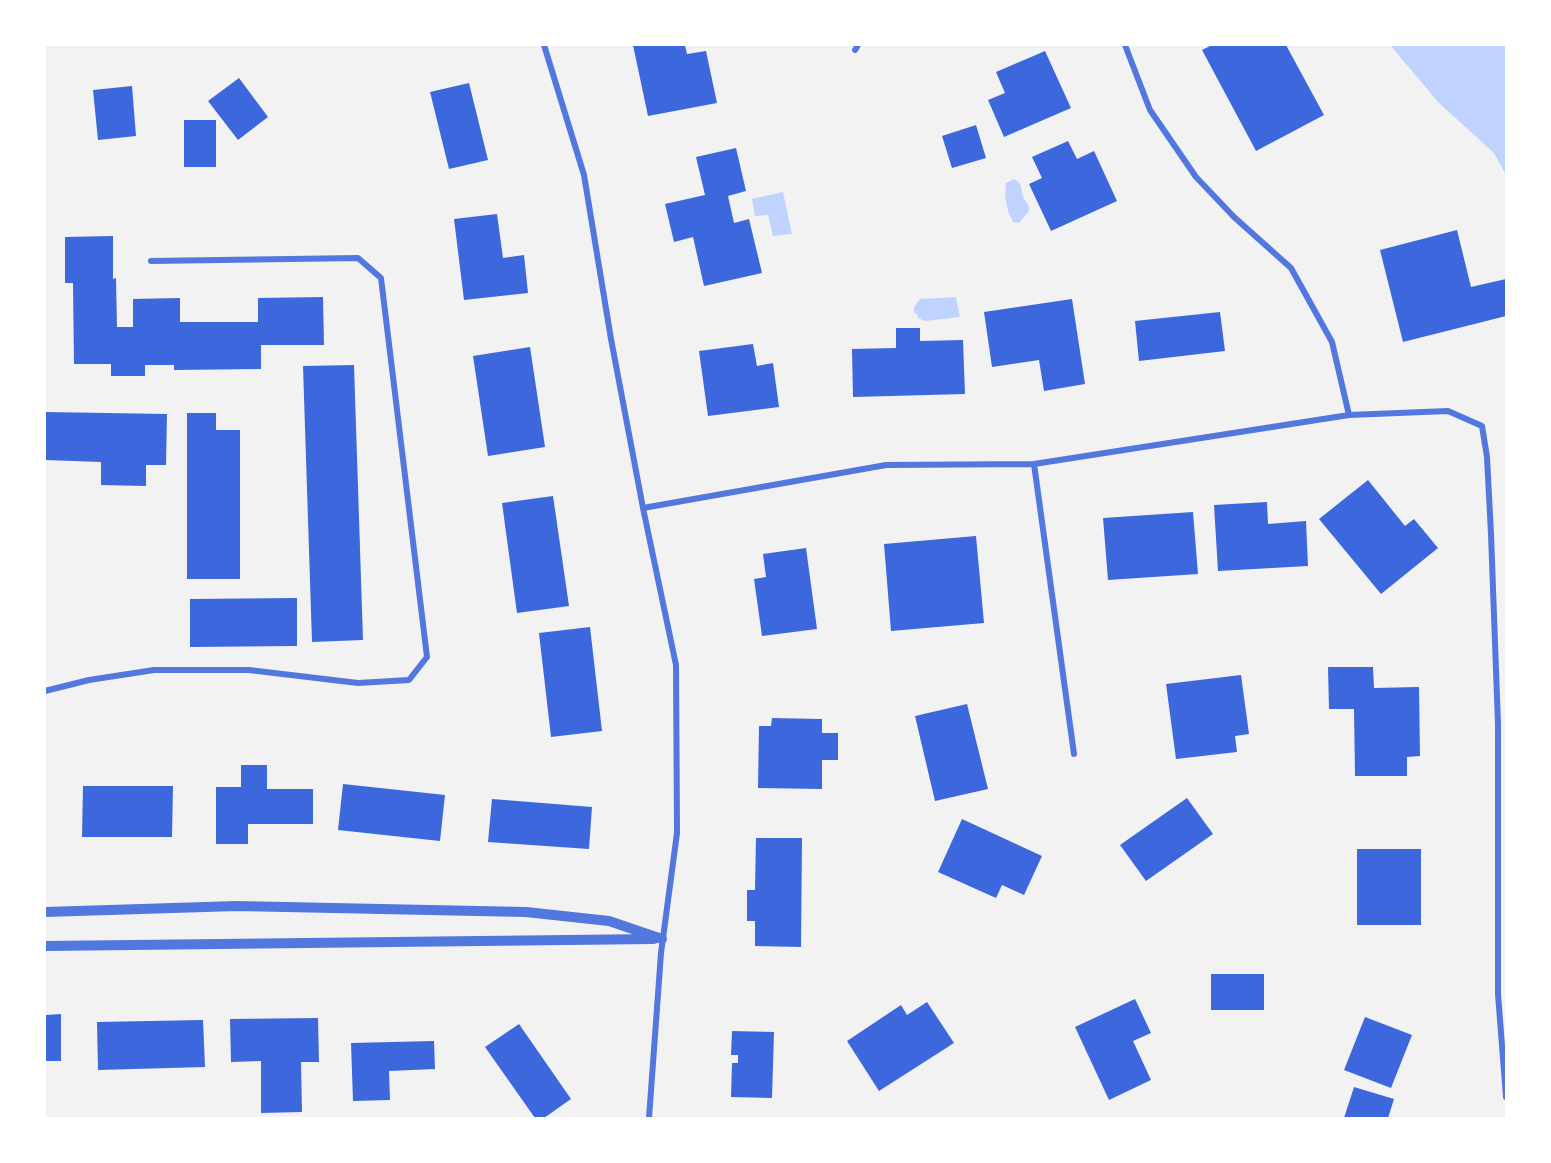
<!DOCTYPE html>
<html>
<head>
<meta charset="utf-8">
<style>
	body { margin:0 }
	#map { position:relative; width:1551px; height:1163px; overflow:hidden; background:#f2f2f2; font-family:"DejaVu Sans",sans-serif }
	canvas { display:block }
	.frame { position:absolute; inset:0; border:46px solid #fff; pointer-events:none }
</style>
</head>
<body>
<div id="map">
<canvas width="1551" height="1163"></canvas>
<div class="frame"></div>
</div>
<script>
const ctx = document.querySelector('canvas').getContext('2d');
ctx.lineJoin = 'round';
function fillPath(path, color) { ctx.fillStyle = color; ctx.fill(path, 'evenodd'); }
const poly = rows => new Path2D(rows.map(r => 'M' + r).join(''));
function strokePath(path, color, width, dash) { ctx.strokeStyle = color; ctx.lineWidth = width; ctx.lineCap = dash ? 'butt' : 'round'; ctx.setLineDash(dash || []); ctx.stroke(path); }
const water = poly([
	[1390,45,1506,45,1506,175,1494,153,1439,103],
	[1014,179,1020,183,1023,197,1029,206,1029,211,1019,223,1013,222,1008,211,1005,196,1006,183],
	[783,192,792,234,773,236,768,215,755,216,752,199],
	[956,297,960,317,925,321,918,318,917,314,914,313,914,307,920,299]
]);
const building = poly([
	[633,45,685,45,687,54,706,51,717,103,648,116],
	[1212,45,1286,45,1324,115,1256,151,1202,50],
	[1045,51,1071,108,1004,137,988,100,1005,93,996,72],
	[239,78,268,117,238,140,208,101],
	[469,83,488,160,449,169,430,92],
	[132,86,136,136,98,140,93,90],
	[184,120,216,120,216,167,184,167],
	[976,125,986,158,952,168,942,136],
	[1068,141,1077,159,1094,151,1117,201,1051,231,1029,184,1042,178,1032,157],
	[736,148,746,191,728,196,734,223,749,219,762,273,704,286,693,237,674,242,665,204,705,195,696,157],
	[497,214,503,258,524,255,528,293,464,300,454,219],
	[1457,230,1471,287,1506,279,1506,316,1403,342,1380,250],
	[113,236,113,279,116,278,117,327,133,327,133,299,180,298,180,322,258,322,258,298,323,297,324,345,261,345,261,369,174,370,174,365,145,365,145,376,111,376,111,364,74,364,73,283,65,283,65,237],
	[1072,299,1085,384,1044,391,1039,360,992,367,984,312],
	[1220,312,1225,351,1139,361,1135,321],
	[896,328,920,328,920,341,963,340,965,394,853,397,852,349,896,348],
	[753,344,757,366,773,363,779,407,708,416,699,351],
	[530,347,545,447,488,456,473,356],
	[354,365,363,640,312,642,303,366],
	[45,412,167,414,166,465,146,465,146,486,101,485,101,462,45,460],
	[187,413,216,413,216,430,240,430,240,579,187,579],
	[1368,480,1405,526,1414,519,1438,548,1381,594,1319,519],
	[553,496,569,606,517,613,502,503],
	[1267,502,1268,524,1306,521,1308,566,1218,571,1214,505],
	[1193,512,1198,574,1108,580,1103,518],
	[976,536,984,623,891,631,884,544],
	[806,548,817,629,762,636,754,579,766,577,763,554],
	[297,598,297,646,190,647,190,599],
	[590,627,602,731,551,737,539,633],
	[1328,667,1373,667,1374,688,1419,687,1420,756,1407,757,1407,776,1355,776,1354,709,1329,709],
	[1241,675,1249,734,1235,736,1237,752,1176,759,1166,684],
	[967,704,988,789,935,801,915,716],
	[772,718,822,719,822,733,838,733,838,760,822,760,822,789,758,788,759,726,771,726],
	[241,765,267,765,267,789,313,789,313,824,248,824,248,844,216,844,216,787,241,787],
	[343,784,445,795,440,841,338,830],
	[83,786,173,786,172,837,82,837],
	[1187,798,1213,834,1146,881,1120,845],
	[492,799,592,807,589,849,488,842],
	[962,819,1042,856,1024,895,1002,885,996,898,938,872],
	[756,838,802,838,801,947,755,946,755,921,747,921,747,890,755,890],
	[1357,849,1421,849,1421,925,1357,925],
	[1211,974,1264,974,1264,1010,1211,1010],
	[1135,999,1151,1033,1133,1041,1151,1080,1109,1100,1075,1027],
	[927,1002,954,1043,879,1091,847,1041,901,1005,907,1015],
	[61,1014,61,1061,45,1061,45,1015],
	[1365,1017,1412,1035,1391,1088,1344,1070],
	[318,1018,319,1062,301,1062,302,1112,261,1113,261,1061,231,1062,230,1019],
	[203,1020,205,1067,98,1070,97,1022],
	[519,1024,571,1099,544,1118,535,1118,485,1047],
	[732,1031,774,1032,772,1098,731,1097,732,1063,738,1063,738,1055,731,1055],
	[434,1041,435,1069,389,1071,390,1100,353,1101,351,1043],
	[1354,1087,1394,1099,1388,1118,1344,1118]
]);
const minor = poly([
	[544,45,584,175,611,339,643,508,676,665,677,833,661,953,649,1118],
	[1125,45,1150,110,1196,177,1234,217,1291,268,1332,342,1349,415],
	[855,50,858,45],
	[1034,464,1074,754],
	[643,508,886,465,1034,464,1349,415,1448,411,1482,426,1487,457,1491,534,1498,724,1498,994,1506,1097],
	[45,691,89,680,154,670,249,670,358,683,409,680,427,657,381,278,358,258,151,261]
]);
const tertiary = poly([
	[45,912,237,906,526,912,609,921,662,939],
	[45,946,654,939]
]);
fillPath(water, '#bfd3fe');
fillPath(building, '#3d67dc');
strokePath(minor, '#5277de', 6);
strokePath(tertiary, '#5277de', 10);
</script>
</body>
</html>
